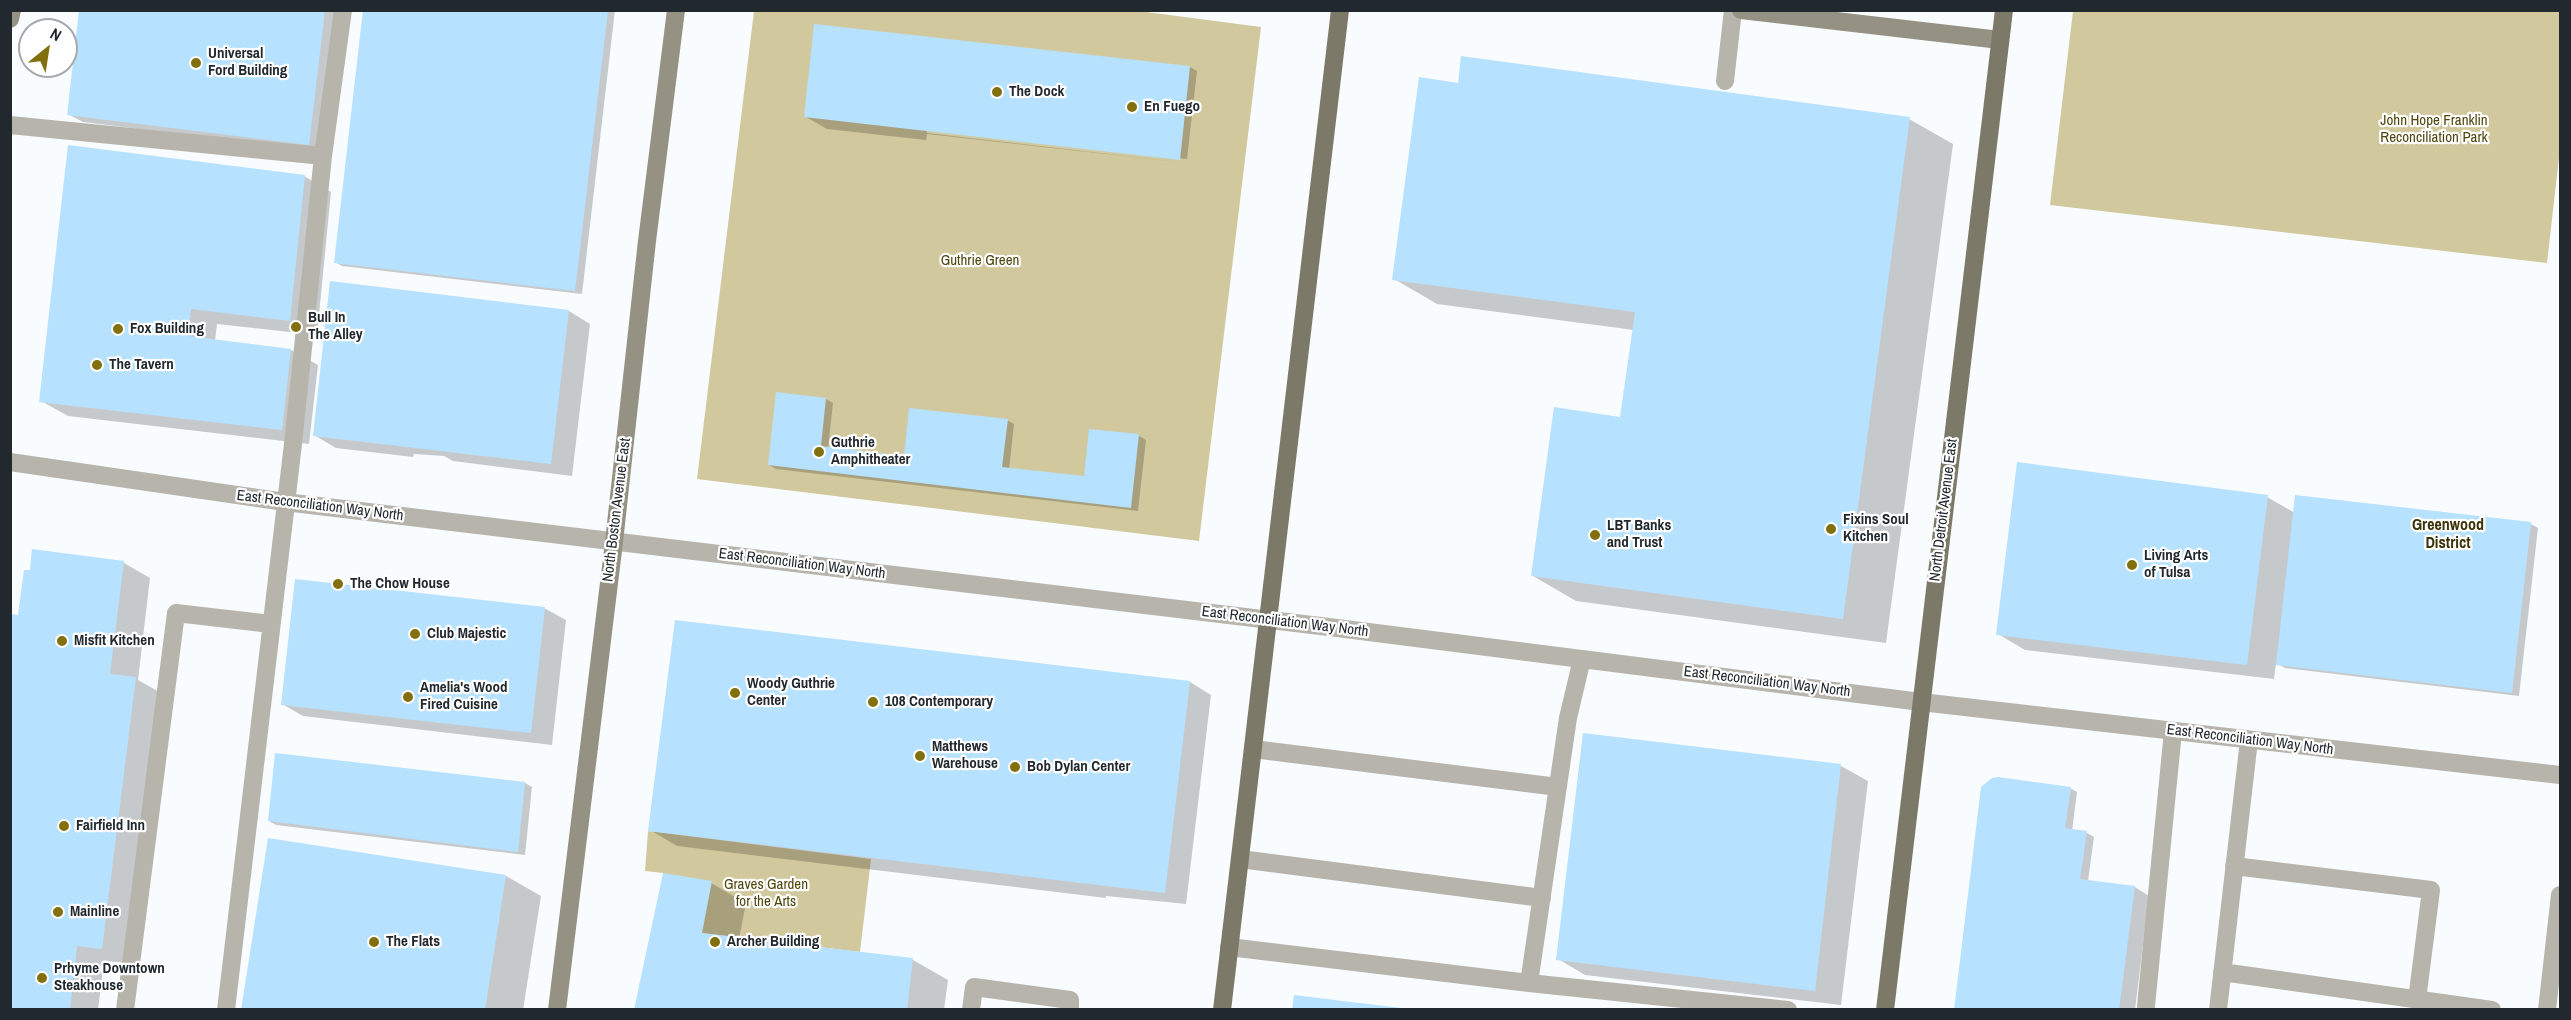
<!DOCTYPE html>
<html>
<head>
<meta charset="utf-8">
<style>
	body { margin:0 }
	#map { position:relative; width:2571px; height:1020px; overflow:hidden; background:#f8fcff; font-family:"Archivo Narrow",sans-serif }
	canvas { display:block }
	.frame { position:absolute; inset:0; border:12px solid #21292e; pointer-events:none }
	.north { position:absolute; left:18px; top:18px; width:60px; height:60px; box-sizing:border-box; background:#fff; border:2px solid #a6a9ab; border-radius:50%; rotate:30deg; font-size:16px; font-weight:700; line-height:24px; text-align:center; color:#21292e }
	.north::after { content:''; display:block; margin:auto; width:21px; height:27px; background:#826f0e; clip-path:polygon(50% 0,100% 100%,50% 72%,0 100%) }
</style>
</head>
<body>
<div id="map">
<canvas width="2571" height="1020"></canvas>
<div class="frame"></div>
<div class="north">N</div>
</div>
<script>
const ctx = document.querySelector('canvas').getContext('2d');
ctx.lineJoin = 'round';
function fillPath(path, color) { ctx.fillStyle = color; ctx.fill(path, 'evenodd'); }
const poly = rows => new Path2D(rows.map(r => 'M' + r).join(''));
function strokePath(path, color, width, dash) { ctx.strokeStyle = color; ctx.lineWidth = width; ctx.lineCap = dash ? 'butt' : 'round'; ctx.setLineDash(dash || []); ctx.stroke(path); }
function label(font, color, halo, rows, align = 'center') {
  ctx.font = font + ' "Archivo Narrow",sans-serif'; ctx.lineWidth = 4.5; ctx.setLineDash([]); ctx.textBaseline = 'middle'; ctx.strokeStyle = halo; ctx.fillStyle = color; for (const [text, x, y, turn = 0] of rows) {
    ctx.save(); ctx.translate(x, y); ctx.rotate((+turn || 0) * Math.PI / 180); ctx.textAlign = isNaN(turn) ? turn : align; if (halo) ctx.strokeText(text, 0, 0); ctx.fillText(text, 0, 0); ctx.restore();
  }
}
const green = poly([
	[1131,10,1261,27,1199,541,697,479,754,11],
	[2073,11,2560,11,2560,149,2547,263,2050,205],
	[648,831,871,859,860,952,702,933,663,873,645,871]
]);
const shadow = poly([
	[81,10,340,10,323,152,83,122,68,114],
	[364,10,615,10,582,294,342,266,335,262],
	[1190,67,1197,71,1187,159,927,130,927,133,1186,163,927,134,926,140,827,129,806,117],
	[1909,119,1953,144,1886,643,1576,601,1533,576,1622,418,1634,330,1437,304,1394,279],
	[304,176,331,192,317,335,217,324,215,341,291,350,318,365,309,444,68,416,41,401],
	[569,311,590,324,572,476,453,461,444,456,414,454,413,457,336,448,314,435],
	[778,394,826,399,833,403,828,449,905,457,1007,420,1014,424,1009,470,1085,478,1091,430,1139,436,1146,440,1138,511,776,469,769,465],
	[2267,497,2295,513,2531,524,2538,528,2519,696,2285,668,2276,663,2274,679,2025,650,1998,634],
	[124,563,150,578,138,680,163,694,129,963,104,961,98,1010,10,1010,19,616],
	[544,608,566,620,552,745,303,716,282,704],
	[676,621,1190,682,1211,695,1186,904,1106,896,1106,898,677,846,650,830],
	[1585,734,1841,766,1868,781,1841,1005,1585,975,1558,959],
	[525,783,532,787,525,855,276,825,269,821],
	[2070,788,2077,792,2072,831,2087,833,2094,837,2088,881,2135,887,2149,896,2135,1010,1955,1010],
	[506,876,541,896,523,1010,243,1010],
	[711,883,746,903,739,939,913,960,948,980,944,1010,636,1010]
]);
const building = poly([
	[79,10,325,10,309,145,67,115],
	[363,10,608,10,575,291,334,263],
	[814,24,1190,66,1180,160,804,117],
	[1461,56,1910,117,1843,619,1531,576,1554,407,1620,417,1635,312,1392,280,1419,77,1458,83],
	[68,145,305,175,290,321,191,309,188,336,291,349,282,430,39,402],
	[330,281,569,310,551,464,313,436],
	[776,392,826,398,821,446,904,456,909,408,1008,419,1002,467,1084,476,1089,429,1139,434,1131,508,768,465],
	[2017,462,2268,495,2247,665,1996,635],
	[2295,495,2531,522,2512,693,2276,665],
	[32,549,124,561,110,674,136,677,102,949,77,946,70,1010,10,1010,10,614,18,615,24,570,30,570],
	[295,579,545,607,531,733,281,705],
	[675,620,1190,681,1165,893,648,831],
	[1583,733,1841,764,1815,991,1556,960],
	[275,753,525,782,518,852,268,821],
	[1998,777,2071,787,2065,828,2087,831,2080,879,2135,886,2119,1010,1954,1010,1981,787,1992,778],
	[268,838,506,875,485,1010,241,1010],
	[663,873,712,881,702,933,913,958,907,1010,634,1010],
	[1294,995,1401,1008,1401,1010,1292,1010]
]);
const lane = poly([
	[1725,81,1733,10],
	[10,125,323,156],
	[1253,749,1558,787],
	[1240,859,1542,898],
	[2234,866,2431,890,2417,1000],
	[1229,947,1529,983,1788,1010],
	[2222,972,2492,1010],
	[1529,983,1568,718,1582,659],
	[2146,1006,2173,731],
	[125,1010,176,613,271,624],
	[226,1010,293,444,323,156,343,10],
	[971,1010,974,987,1070,1000,1070,1010],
	[2218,1010,2249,740]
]);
const street = poly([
	[10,462,285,502,1337,628,1921,702,2560,775],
	[2547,1010,2560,895]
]);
const secondary = poly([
	[1741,10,2000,40],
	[10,19,12,10],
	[557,1010,614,542,647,241,676,10]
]);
const primary = poly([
	[1222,1010,1340,10],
	[1885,1010,2004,10]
]);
const markers = [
	[196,63,6,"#826f0e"],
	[997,92,6,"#826f0e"],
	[1132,107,6,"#826f0e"],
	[296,327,6,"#826f0e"],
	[118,329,6,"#826f0e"],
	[97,365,6,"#826f0e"],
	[819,452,6,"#826f0e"],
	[1831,529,6,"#826f0e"],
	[1595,535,6,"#826f0e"],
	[2132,565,6,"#826f0e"],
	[338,584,6,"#826f0e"],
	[415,634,6,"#826f0e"],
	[62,641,6,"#826f0e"],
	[735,693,6,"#826f0e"],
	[408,697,6,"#826f0e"],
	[873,702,6,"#826f0e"],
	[920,756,6,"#826f0e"],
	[1015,767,6,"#826f0e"],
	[64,826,6,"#826f0e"],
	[58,912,6,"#826f0e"],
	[374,942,6,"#826f0e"],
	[715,942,6,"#826f0e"],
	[42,978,6,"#826f0e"]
];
const poiNames = [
	["Universal",208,54],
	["Ford Building",208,71],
	["The Dock",1009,92],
	["En Fuego",1144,107],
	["Bull In",308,318],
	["The Alley",308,335],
	["Fox Building",130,329],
	["The Tavern",109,365],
	["Guthrie",831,443],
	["Amphitheater",831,460],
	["Fixins Soul",1843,520],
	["Kitchen",1843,537],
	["LBT Banks",1607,526],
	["and Trust",1607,543],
	["Living Arts",2144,556],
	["of Tulsa",2144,573],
	["The Chow House",350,584],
	["Club Majestic",427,634],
	["Misfit Kitchen",74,641],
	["Woody Guthrie",747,684],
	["Center",747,701],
	["Amelia's Wood",420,688],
	["Fired Cuisine",420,705],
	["108 Contemporary",885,702],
	["Matthews",932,747],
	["Warehouse",932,764],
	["Bob Dylan Center",1027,767],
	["Fairfield Inn",76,826],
	["Mainline",70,912],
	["The Flats",386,942],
	["Archer Building",727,942],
	["Prhyme Downtown",54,969],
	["Steakhouse",54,986]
];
const parkNames = [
	["John Hope Franklin",2434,121],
	["Reconciliation Park",2434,138],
	["Guthrie Green",980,261],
	["Graves Garden",766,885],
	["for the Arts",766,902]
];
const streetNames = [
	["East Reconciliation Way North",320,506,7],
	["North Boston Avenue East",617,510,-83],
	["North Detroit Avenue East",1944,510,-83],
	["East Reconciliation Way North",802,564,7],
	["East Reconciliation Way North",1285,622,7],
	["East Reconciliation Way North",1767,682,7],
	["East Reconciliation Way North",2250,740,7]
];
const neighbourhoodNames = [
	["Greenwood",2448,526],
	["District",2448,544]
];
fillPath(green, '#d2c89d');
fillPath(shadow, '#0003');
fillPath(building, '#b6e1ff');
strokePath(lane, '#b6b4ab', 18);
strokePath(street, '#b6b4ab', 18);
strokePath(secondary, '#959284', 18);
strokePath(primary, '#7d7968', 18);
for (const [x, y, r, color] of markers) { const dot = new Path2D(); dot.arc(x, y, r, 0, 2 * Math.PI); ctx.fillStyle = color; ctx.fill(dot); strokePath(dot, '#fff', 2); }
label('bold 15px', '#21292e', '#fff', poiNames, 'left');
label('15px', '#51460f', '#fff', parkNames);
label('15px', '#21292e', '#fff', streetNames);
label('bold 16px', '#3c3308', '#fff', neighbourhoodNames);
</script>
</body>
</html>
